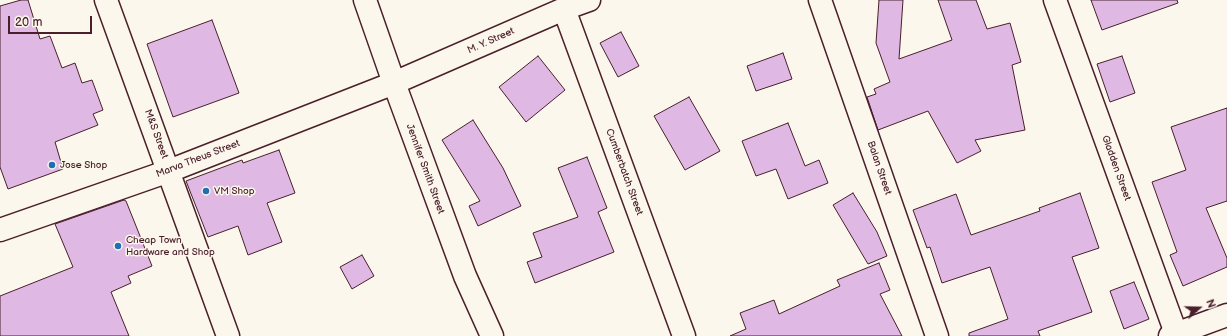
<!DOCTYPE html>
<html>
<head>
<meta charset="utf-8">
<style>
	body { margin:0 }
	#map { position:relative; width:1227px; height:336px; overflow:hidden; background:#fbf7ec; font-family:"Balsamiq Sans",sans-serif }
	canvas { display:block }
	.north { position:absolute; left:1179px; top:288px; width:40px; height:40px; -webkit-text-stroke:3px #fbf7ec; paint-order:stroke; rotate:70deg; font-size:11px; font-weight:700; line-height:16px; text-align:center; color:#4a1f2b }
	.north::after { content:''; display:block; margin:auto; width:14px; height:18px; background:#4a1f2b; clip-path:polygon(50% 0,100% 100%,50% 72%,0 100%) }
	.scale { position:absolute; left:8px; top:16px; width:84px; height:18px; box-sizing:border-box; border:2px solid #4a1f2b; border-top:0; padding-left:5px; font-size:12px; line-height:14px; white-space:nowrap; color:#4a1f2b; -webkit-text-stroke:3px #fbf7ec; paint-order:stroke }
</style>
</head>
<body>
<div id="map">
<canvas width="1227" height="336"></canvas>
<div class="north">N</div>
<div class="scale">20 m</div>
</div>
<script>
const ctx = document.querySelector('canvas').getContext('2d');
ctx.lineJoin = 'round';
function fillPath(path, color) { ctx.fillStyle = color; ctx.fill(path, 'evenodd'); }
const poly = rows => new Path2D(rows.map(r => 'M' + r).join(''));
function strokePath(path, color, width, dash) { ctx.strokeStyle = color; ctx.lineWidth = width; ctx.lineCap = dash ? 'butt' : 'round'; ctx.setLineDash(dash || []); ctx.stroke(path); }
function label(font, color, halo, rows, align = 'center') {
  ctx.font = font + ' "Balsamiq Sans",sans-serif'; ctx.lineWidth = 3; ctx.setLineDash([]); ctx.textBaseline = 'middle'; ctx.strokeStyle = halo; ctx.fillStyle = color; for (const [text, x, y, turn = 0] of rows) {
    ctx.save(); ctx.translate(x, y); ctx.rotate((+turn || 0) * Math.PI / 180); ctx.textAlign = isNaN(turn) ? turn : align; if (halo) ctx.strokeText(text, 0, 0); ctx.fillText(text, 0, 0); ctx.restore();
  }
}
const building = poly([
	[21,0,28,0,40,39,50,36,62,68,75,63,82,83,92,80,103,110,93,114,98,125,55,142,63,169,8,189,0,167,0,6,21,0],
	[879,0,903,0,899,59,952,40,938,0,976,0,987,29,1010,23,1021,62,1012,65,1025,130,975,140,981,151,957,163,928,111,878,130,867,97,876,94,874,89,890,82,876,43,879,0],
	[1091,0,1177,0,1178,3,1102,30,1091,0],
	[212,20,239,93,173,117,147,44,212,20],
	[621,32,639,66,618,77,600,43,621,32],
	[783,53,792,79,756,91,747,66,783,53],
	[538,56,565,90,526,122,499,87,538,56],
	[1122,56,1135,93,1110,102,1097,64,1122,56],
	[689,97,720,151,685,170,654,116,689,97],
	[1227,108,1227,201,1206,208,1227,258,1227,267,1183,286,1170,255,1177,252,1152,182,1186,170,1171,127,1227,108],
	[473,120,503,168,521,206,478,226,469,206,480,201,442,140,473,120],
	[788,123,805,166,819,160,828,183,788,199,776,169,756,176,742,141,788,123],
	[279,150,295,193,267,203,282,242,248,255,238,226,208,237,186,181,242,160,243,163,279,150],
	[587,157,607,208,598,212,614,252,535,283,527,262,542,257,533,233,578,217,558,168,587,157],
	[853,193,877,232,887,256,868,264,833,205,853,193],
	[1080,193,1099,248,1072,257,1092,312,1038,331,1040,336,969,336,969,333,1008,319,990,267,942,283,930,247,927,248,913,210,956,194,971,235,1040,211,1039,208,1080,193],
	[124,200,126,201,152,266,128,276,131,283,111,292,129,336,0,336,0,296,73,267,55,224,124,200],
	[362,255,374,276,352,289,340,267,362,255],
	[879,263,890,290,880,294,902,336,730,336,746,329,740,313,774,300,779,314,840,286,837,280,879,263],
	[1134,282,1149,319,1124,329,1110,291,1134,282]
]);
const street = poly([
	[106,0,228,336],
	[365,0,394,83,465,276,492,336],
	[820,0,937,336],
	[1055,0,1177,336],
	[564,9,684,336],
	[0,230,169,171,394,83,564,9,589,0]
]);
const secondary = poly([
	[1170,336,1227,315]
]);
const markers = [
	[52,165,4,"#1f6fb2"],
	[206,191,4,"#1f6fb2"],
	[118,246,4,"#1f6fb2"]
];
const streetNames = [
	["M. Y. Street",491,41,-24],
	["M&S Street",156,134,70],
	["Marva Theus Street",198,159,-21],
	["Balan Street",879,168,71],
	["Gladden Street",1116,168,70],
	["Jennifer Smith Street",425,169,70],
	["Cumberbatch Street",624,172,70]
];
const poiNames = [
	["Jose Shop",60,165],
	["VM Shop",214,191],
	["Cheap Town",126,240],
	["Hardware and Shop",126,252]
];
fillPath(building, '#dfb9e3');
strokePath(building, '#4a1f2b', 1);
strokePath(street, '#4a1f2b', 25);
strokePath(secondary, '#4a1f2b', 25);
strokePath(street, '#fbf7ec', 22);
strokePath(secondary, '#fbf7ec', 22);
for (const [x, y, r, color] of markers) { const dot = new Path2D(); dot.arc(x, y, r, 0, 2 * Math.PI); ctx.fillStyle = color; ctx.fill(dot); strokePath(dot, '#fbf7ec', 1.5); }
label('10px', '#4a1f2b', '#fbf7ec', streetNames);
label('10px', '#4a1f2b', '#fbf7ec', poiNames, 'left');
</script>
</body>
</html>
